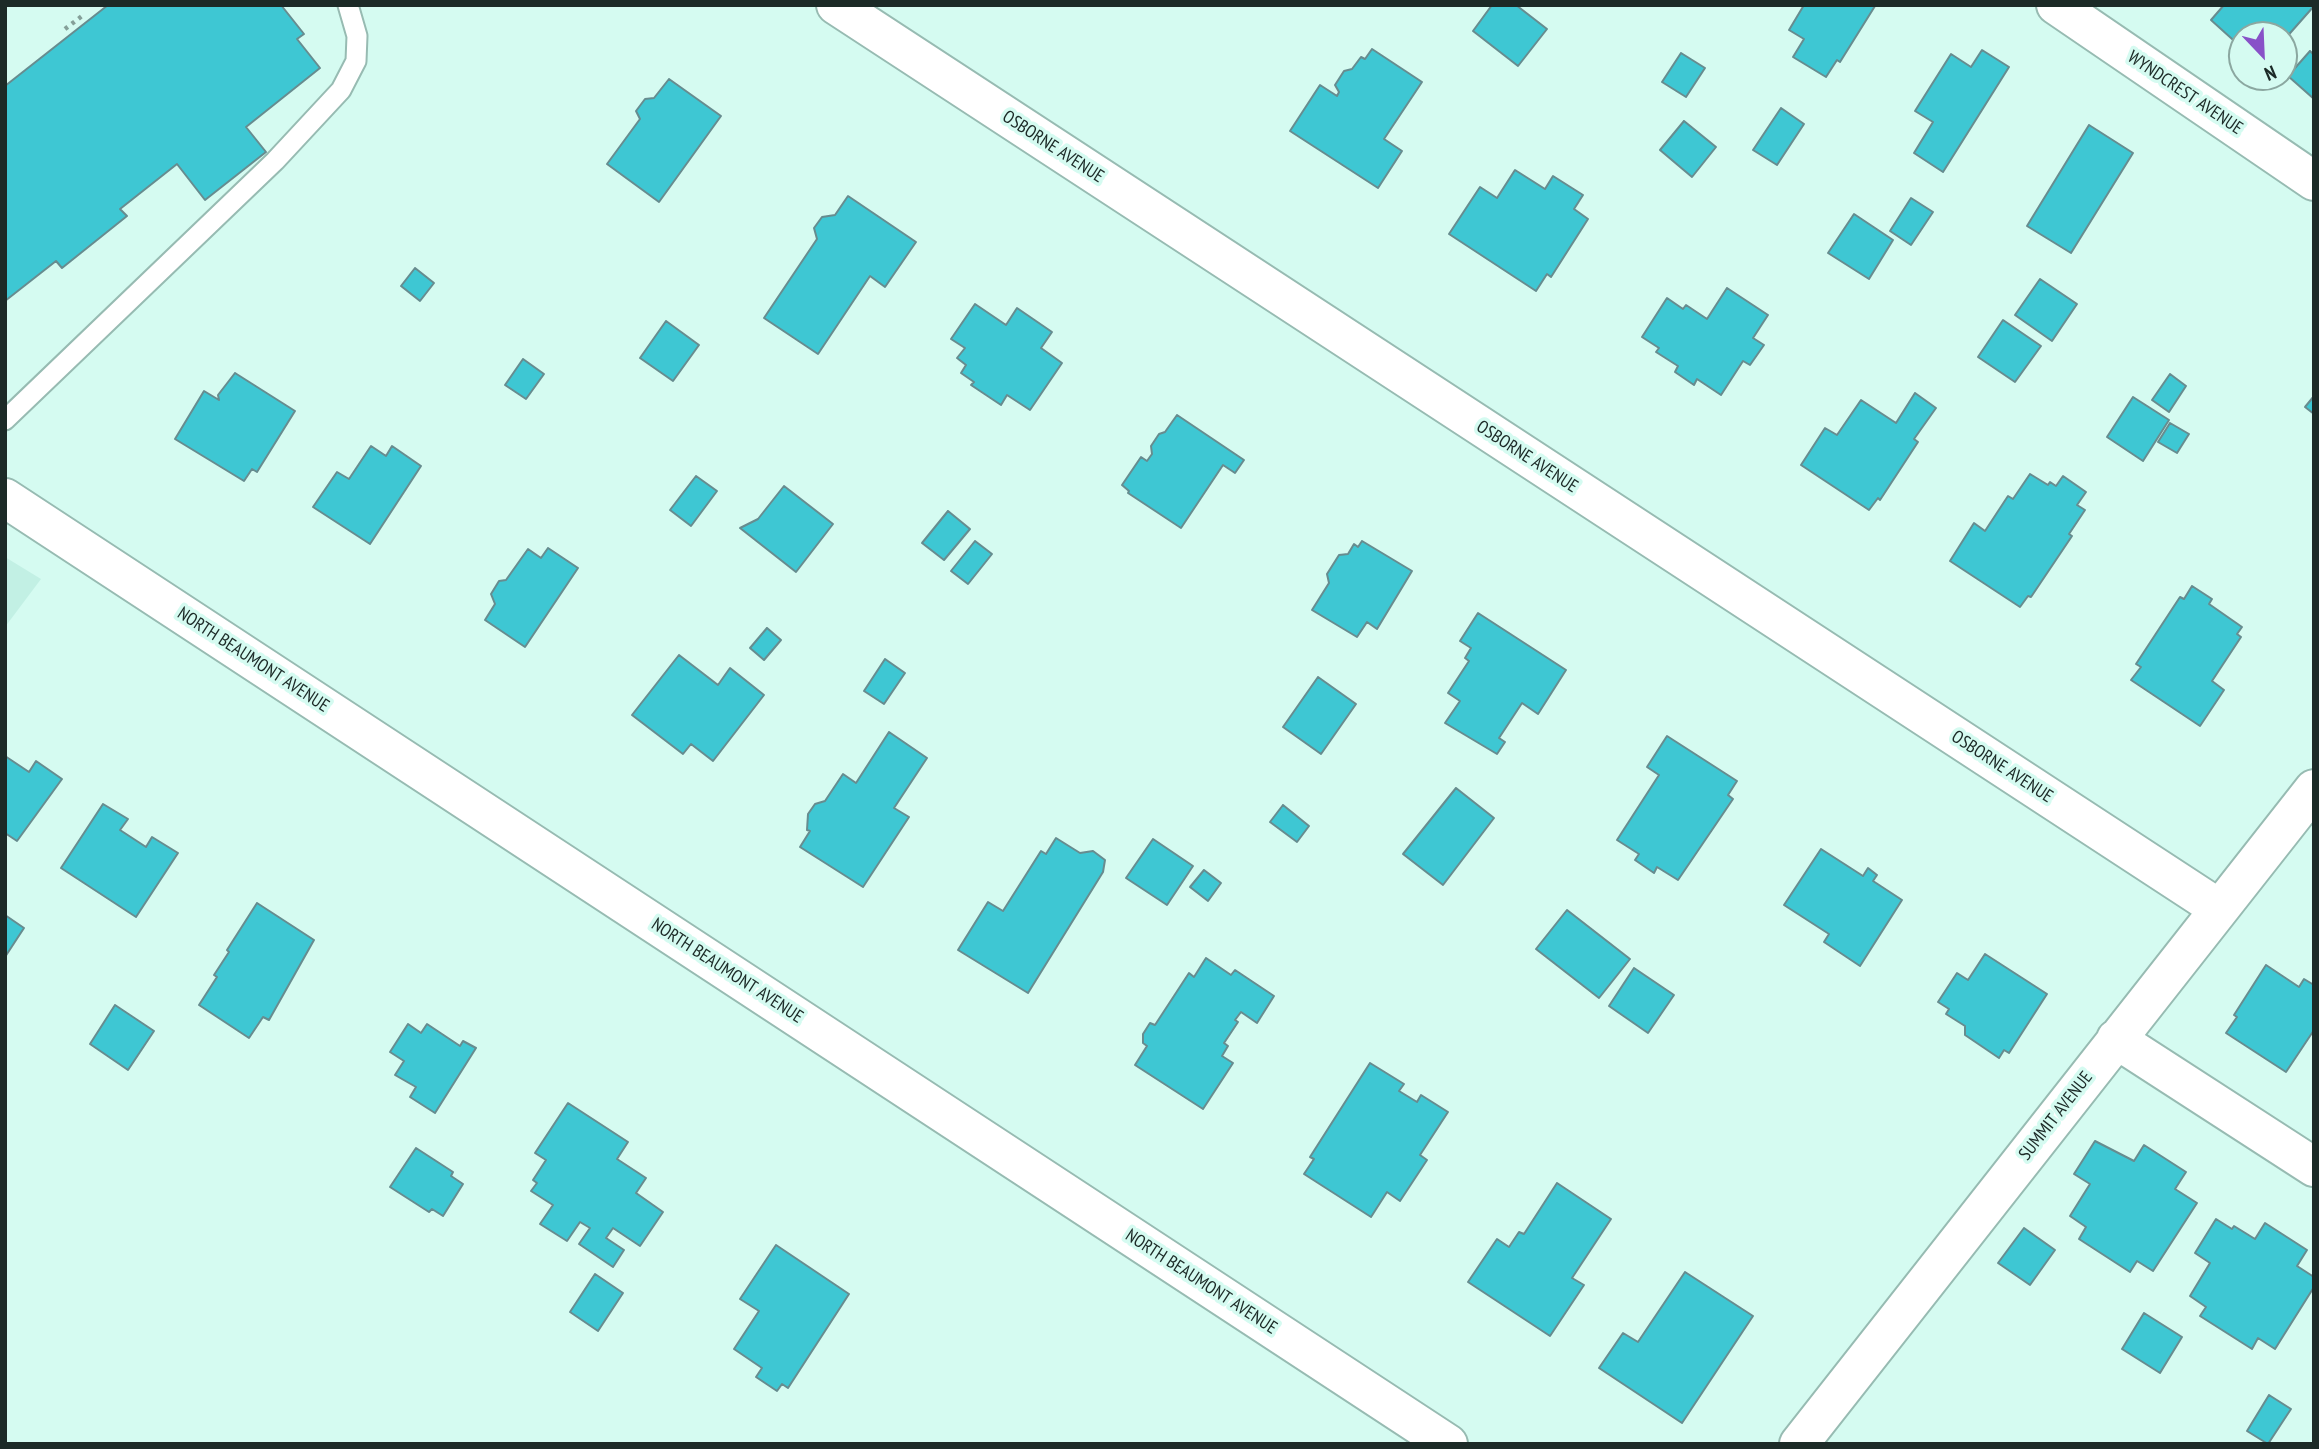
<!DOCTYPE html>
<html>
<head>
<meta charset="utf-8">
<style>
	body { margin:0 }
	#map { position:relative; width:2319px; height:1449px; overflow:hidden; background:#d5fbf1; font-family:"PT Sans Narrow",sans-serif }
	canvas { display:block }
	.frame { position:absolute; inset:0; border:7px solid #1c2a27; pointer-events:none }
	.north { position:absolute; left:2228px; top:21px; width:70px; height:70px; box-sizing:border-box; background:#d5fbf1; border:2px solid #8ba7a0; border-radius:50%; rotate:157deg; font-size:19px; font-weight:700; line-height:28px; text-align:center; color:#1c2a27 }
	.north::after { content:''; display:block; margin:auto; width:24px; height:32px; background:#8851c8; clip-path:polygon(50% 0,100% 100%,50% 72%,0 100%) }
</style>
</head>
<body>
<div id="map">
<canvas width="2319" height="1449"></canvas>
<div class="frame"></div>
<div class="north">N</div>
</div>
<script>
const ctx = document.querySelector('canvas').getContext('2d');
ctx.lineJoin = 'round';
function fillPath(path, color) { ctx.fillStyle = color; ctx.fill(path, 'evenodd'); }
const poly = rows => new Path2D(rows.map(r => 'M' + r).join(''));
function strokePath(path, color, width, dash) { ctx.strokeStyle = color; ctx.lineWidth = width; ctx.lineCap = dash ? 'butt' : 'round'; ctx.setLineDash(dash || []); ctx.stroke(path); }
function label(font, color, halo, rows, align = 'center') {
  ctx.font = font + ' "PT Sans Narrow",sans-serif'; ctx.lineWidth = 7; ctx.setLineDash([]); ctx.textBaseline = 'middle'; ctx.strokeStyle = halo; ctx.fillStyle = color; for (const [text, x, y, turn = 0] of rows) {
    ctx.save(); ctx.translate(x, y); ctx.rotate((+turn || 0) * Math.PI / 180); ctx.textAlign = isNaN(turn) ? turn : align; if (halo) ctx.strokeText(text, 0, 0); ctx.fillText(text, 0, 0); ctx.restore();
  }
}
const built = poly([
	[5,557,41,579,5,627]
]);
const building = poly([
	[108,5,281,5,304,34,297,39,320,68,246,127,266,152,205,200,177,164,120,209,127,216,62,268,56,261,5,301,5,86,108,5],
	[1492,5,1516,5,1547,29,1518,66,1473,31,1492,5],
	[1804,5,1875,6,1840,62,1837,60,1826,77,1793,57,1804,39,1789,30,1804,5],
	[2224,5,2314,5,2314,6,2284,40,2284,35,2242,35,2242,48,2211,20,2224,5],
	[1372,49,1422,82,1384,139,1402,151,1378,188,1290,131,1320,85,1337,96,1339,92,1335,85,1344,71,1352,69,1361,57,1365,59,1372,49],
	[1982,50,2009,67,1943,172,1914,153,1933,122,1915,111,1951,54,1971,67,1982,50],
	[2310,51,2314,55,2314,99,2288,76,2310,51],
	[1681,53,1705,68,1686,97,1662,82,1681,53],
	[669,79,721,116,659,202,607,164,640,119,636,111,645,99,654,98,669,79],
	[1781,108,1804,124,1777,165,1753,150,1781,108],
	[1684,121,1716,147,1692,177,1660,150,1684,121],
	[2089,125,2133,153,2071,253,2027,226,2089,125],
	[1515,170,1545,189,1553,176,1583,195,1574,209,1588,219,1551,277,1547,274,1536,291,1449,234,1480,187,1497,198,1515,170],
	[848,196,916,242,885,287,870,276,818,354,764,318,817,239,814,228,822,217,835,215,848,196],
	[1911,198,1933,212,1911,245,1890,231,1911,198],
	[1854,214,1893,240,1869,279,1828,253,1854,214],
	[415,268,434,283,420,301,401,286,415,268],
	[2040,279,2077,304,2052,341,2015,315,2040,279],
	[1727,288,1768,315,1753,338,1764,345,1750,365,1743,361,1721,395,1697,379,1694,385,1675,372,1678,366,1656,352,1659,348,1642,337,1667,298,1683,309,1686,305,1707,319,1727,288],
	[975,304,1006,325,1017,308,1052,332,1041,348,1062,363,1030,410,1007,395,1001,405,971,385,974,382,961,373,966,365,957,358,965,348,951,339,975,304],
	[2003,320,2041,346,2015,382,1978,357,2003,320],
	[666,321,699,345,673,381,640,358,666,321],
	[523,359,544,374,526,399,505,385,523,359],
	[235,373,295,411,257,472,252,469,244,481,175,439,204,391,219,400,218,395,235,373],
	[2170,374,2186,386,2169,412,2152,400,2170,374],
	[1915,393,1936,408,1914,439,1918,442,1880,500,1878,498,1869,510,1801,465,1825,428,1837,435,1861,400,1896,423,1915,393],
	[2314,396,2314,414,2305,407,2314,396],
	[2133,397,2169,420,2143,461,2107,437,2133,397],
	[1177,415,1244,460,1235,473,1223,465,1181,528,1128,493,1129,491,1122,485,1141,457,1147,461,1152,454,1151,446,1159,434,1165,432,1177,415],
	[2170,423,2189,434,2177,453,2158,442,2170,423],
	[371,446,386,456,392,446,421,466,370,544,313,507,337,472,349,479,371,446],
	[2030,474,2048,485,2050,482,2056,486,2063,476,2086,492,2077,505,2085,510,2069,534,2072,536,2031,597,2028,596,2020,607,1950,561,1974,523,1985,531,2008,496,2013,499,2030,474],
	[696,476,717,491,691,526,670,510,696,476],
	[784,486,833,524,796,572,740,528,758,519,784,486],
	[948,511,970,529,944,560,922,543,948,511],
	[975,541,992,554,968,584,951,571,975,541],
	[1362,541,1412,571,1377,629,1367,622,1357,637,1312,610,1329,583,1327,574,1339,555,1348,554,1354,544,1358,547,1362,541],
	[548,548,578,568,525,647,485,620,495,604,491,594,499,581,506,580,528,549,541,558,548,548],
	[2192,586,2212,599,2209,604,2242,627,2237,634,2241,637,2212,681,2224,690,2200,726,2131,680,2141,667,2136,664,2180,597,2184,599,2192,586],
	[1478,613,1566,670,1538,714,1522,703,1499,738,1505,742,1497,754,1445,723,1460,701,1448,693,1469,661,1465,658,1471,648,1460,641,1478,613],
	[767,628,781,640,764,660,750,648,767,628],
	[679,655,718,685,730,668,764,695,713,761,691,744,683,754,632,715,679,655],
	[885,659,905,673,884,704,864,691,885,659],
	[1318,677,1356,704,1321,754,1283,727,1318,677],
	[889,732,927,758,894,808,909,817,863,887,800,847,810,831,807,830,808,814,815,804,825,801,843,774,856,783,889,732],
	[1667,736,1737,781,1728,795,1733,799,1678,880,1657,867,1654,873,1635,860,1639,854,1617,840,1659,775,1647,767,1667,736],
	[5,756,29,772,36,761,62,779,17,841,5,833,5,756],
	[1456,788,1494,818,1443,885,1403,854,1456,788],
	[103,804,128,819,120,830,146,847,152,837,178,853,136,917,61,868,103,804],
	[1283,805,1309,826,1297,842,1270,822,1283,805],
	[1056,838,1080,853,1093,851,1105,860,1103,872,1028,993,958,950,988,902,1003,911,1041,851,1046,854,1056,838],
	[1153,839,1193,866,1167,905,1126,878,1153,839],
	[1821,849,1863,876,1868,868,1877,875,1873,881,1902,900,1860,966,1824,942,1829,934,1784,905,1821,849],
	[1204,870,1221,883,1208,901,1190,887,1204,870],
	[257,903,314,940,269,1020,263,1017,249,1038,199,1005,217,977,214,975,229,952,227,950,257,903],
	[1567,910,1630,959,1599,998,1536,949,1567,910],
	[5,915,24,928,5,957,5,915],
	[1985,954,2047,994,2009,1053,2004,1050,1999,1058,1965,1035,1965,1026,1946,1014,1949,1009,1938,1002,1957,973,1968,980,1985,954],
	[1206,958,1231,975,1235,970,1274,996,1257,1023,1241,1012,1235,1020,1238,1022,1224,1043,1228,1046,1222,1056,1233,1063,1203,1109,1135,1065,1147,1046,1143,1043,1143,1034,1150,1023,1155,1025,1189,973,1194,977,1206,958],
	[2266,965,2299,987,2304,979,2314,985,2314,1030,2286,1072,2226,1033,2237,1017,2234,1015,2266,965],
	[1634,968,1674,995,1648,1033,1609,1006,1634,968],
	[115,1005,154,1031,128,1070,90,1044,115,1005],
	[408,1024,421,1033,427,1024,460,1046,463,1041,476,1048,435,1113,410,1097,416,1087,395,1075,404,1061,390,1052,408,1024],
	[1370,1063,1404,1084,1399,1091,1417,1102,1421,1095,1448,1112,1420,1155,1427,1160,1400,1201,1387,1192,1371,1217,1304,1174,1314,1159,1310,1157,1370,1063],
	[568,1103,628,1142,617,1159,646,1178,636,1193,663,1212,640,1246,613,1228,606,1238,624,1250,613,1267,579,1244,590,1228,580,1222,567,1241,540,1224,553,1205,531,1191,537,1183,533,1180,546,1160,535,1153,568,1103],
	[2095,1141,2134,1161,2144,1145,2186,1172,2175,1189,2197,1203,2153,1271,2137,1261,2130,1272,2079,1239,2086,1227,2070,1216,2090,1184,2074,1174,2095,1141],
	[416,1148,453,1172,451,1176,463,1184,443,1216,432,1209,429,1212,390,1187,416,1148],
	[1557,1183,1611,1219,1572,1278,1584,1285,1550,1336,1468,1282,1497,1239,1509,1247,1519,1232,1524,1234,1557,1183],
	[2216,1219,2232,1229,2234,1226,2255,1239,2265,1223,2307,1250,2297,1266,2314,1277,2314,1287,2275,1349,2258,1338,2252,1349,2200,1316,2206,1307,2190,1296,2210,1263,2195,1253,2216,1219],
	[2024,1228,2055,1250,2030,1285,1998,1263,2024,1228],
	[776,1245,849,1294,788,1388,782,1384,777,1391,756,1377,762,1368,734,1349,759,1311,740,1299,776,1245],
	[1685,1272,1753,1316,1682,1423,1599,1368,1623,1333,1638,1342,1685,1272],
	[595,1274,623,1293,598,1331,570,1312,595,1274],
	[2144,1313,2182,1337,2160,1373,2122,1349,2144,1313],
	[2269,1395,2291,1409,2268,1444,2247,1431,2269,1395]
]);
const path = poly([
	[65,29,82,16]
]);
const service = poly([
	[5,420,275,161,341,90,356,61,357,36,348,5]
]);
const minor = poly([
	[836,5,2218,908],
	[2056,5,2314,181],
	[5,498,1448,1444],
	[2116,1039,2314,1167],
	[1799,1444,2314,789]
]);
const streetNames = [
	["WYNDCREST AVENUE",2185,93,34],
	["OSBORNE AVENUE",1053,147,33],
	["OSBORNE AVENUE",1527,457,33],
	["NORTH BEAUMONT AVENUE",253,660,33],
	["OSBORNE AVENUE",2002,767,33],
	["NORTH BEAUMONT AVENUE",727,971,33],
	["SUMMIT AVENUE",2056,1116,-52],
	["NORTH BEAUMONT AVENUE",1201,1282,33]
];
fillPath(built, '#c2f0e4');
fillPath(building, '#3ec7d3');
strokePath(building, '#678c8f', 2);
strokePath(service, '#97bbb2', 23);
strokePath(minor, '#97bbb2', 42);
strokePath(path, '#85a099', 4.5, [3.5, 5]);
strokePath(service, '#fff', 19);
strokePath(minor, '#fff', 38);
label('18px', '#1c2a27', '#d5fbf1', streetNames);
</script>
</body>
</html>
